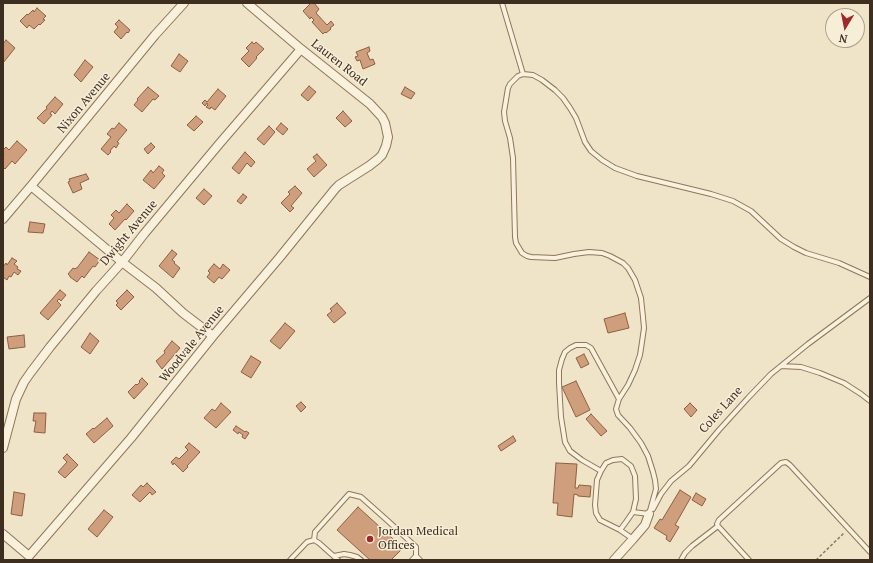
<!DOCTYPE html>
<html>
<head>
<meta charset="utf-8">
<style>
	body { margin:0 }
	#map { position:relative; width:873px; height:563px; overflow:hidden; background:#f0e4c8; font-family:"PT Serif",serif }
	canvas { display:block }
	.frame { position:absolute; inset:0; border:4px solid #3d2e20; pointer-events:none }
	.north { position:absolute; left:825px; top:8px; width:40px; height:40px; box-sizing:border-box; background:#f7eed8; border:1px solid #ada18e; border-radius:50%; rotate:190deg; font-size:11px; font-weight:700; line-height:16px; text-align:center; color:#3d2e20 }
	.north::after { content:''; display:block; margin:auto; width:14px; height:18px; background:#9e2a2b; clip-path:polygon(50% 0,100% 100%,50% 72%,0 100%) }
</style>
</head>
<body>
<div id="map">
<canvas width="873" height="563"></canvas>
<div class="frame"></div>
<div class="north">N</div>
</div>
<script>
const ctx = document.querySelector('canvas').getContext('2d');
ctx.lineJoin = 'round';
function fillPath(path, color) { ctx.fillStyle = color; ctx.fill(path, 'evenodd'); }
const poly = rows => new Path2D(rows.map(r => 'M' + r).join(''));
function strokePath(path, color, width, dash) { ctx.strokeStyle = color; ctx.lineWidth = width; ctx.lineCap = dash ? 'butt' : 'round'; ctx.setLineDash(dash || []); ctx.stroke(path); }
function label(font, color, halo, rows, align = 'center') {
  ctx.font = font + ' "PT Serif",serif'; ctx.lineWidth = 3; ctx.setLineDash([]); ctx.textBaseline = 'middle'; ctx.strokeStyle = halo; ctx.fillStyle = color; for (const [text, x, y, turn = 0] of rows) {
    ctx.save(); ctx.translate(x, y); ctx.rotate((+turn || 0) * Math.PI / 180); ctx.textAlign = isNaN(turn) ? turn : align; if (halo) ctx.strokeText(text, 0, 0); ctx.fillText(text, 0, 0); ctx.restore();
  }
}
const building = poly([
	[311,3,314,3,319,9,316,13,327,25,331,21,334,25,330,28,331,29,326,33,325,32,323,34,312,22,314,20,311,17,310,19,303,11,311,3],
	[37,8,46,16,43,19,45,20,40,25,39,24,34,29,29,25,27,28,20,21,27,14,28,15,33,10,34,12,37,8],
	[119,20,130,30,128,33,127,32,121,39,114,32,118,27,115,24,119,20],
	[6,40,15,48,3,63,3,44,6,40],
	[252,42,254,44,256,42,264,49,256,57,257,58,249,67,241,59,249,51,246,48,252,42],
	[369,47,370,51,367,53,370,60,373,59,375,64,363,69,360,60,357,61,355,57,358,56,356,52,369,47],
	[179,54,188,61,180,72,171,66,179,54],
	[85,60,93,67,81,82,74,75,85,60],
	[309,86,316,92,308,101,301,95,309,86],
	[148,87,159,96,155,100,153,99,142,112,134,105,138,100,137,99,148,87],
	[405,87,415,93,411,99,401,94,405,87],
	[218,89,226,96,215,110,211,107,210,109,206,107,208,105,207,103,205,106,202,103,205,100,207,102,218,89],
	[55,97,63,104,55,114,52,111,50,114,52,115,44,124,37,118,45,110,46,110,47,108,46,107,55,97],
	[343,111,352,121,345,127,336,118,343,111],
	[196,116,203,122,194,131,187,125,196,116],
	[119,123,127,130,117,142,119,143,116,148,114,146,110,151,111,152,108,155,101,149,111,137,107,134,112,128,114,129,119,123],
	[281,123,288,129,283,135,276,129,281,123],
	[269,126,275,132,264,145,257,139,269,126],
	[17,141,27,150,15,164,12,161,5,169,3,167,3,156,4,154,3,154,3,150,6,147,9,150,17,141],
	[151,143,155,147,148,154,144,149,151,143],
	[245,152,255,162,251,167,247,163,239,174,232,168,245,152],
	[317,154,327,165,314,177,307,169,316,161,313,157,317,154],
	[159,166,164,170,162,173,165,176,154,189,143,180,151,170,153,173,159,166],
	[86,174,89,179,80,183,82,189,73,193,68,182,70,181,69,179,86,174],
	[295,186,302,193,291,206,294,208,290,212,281,203,290,194,288,192,295,186],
	[204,189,212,196,204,205,196,198,204,189],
	[243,194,247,197,241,204,237,201,243,194],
	[127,204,134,211,126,220,125,219,115,230,109,224,114,218,111,215,116,210,119,213,127,204],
	[30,222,45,224,43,233,28,232,30,222],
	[172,250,177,254,172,260,175,262,174,263,180,268,173,278,159,266,172,250],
	[89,252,100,260,95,267,93,266,84,278,82,276,77,282,70,277,70,276,68,274,73,268,75,269,76,268,77,268,89,252],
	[12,258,17,261,14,264,18,267,17,269,21,271,18,275,14,272,11,277,9,276,7,280,3,277,3,267,6,263,7,265,12,258],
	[214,264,220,269,223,264,230,270,222,279,219,277,214,283,207,277,210,273,208,271,214,264],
	[60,290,66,295,61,301,59,299,57,301,61,305,48,320,40,313,60,290],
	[127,290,134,297,121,310,116,305,118,303,116,301,127,290],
	[337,303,346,313,334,323,327,315,332,311,330,309,337,303],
	[625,313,629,328,608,333,604,319,625,313],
	[285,323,295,331,280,349,270,341,285,323],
	[90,333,99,341,90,354,81,347,90,333],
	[24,335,25,347,9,349,7,337,24,335],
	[172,341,180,348,162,369,156,361,165,353,164,351,172,341],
	[584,354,589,364,581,368,576,358,584,354],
	[251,356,261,362,251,378,241,372,251,356],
	[142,378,148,384,134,399,128,392,136,384,137,385,140,382,139,381,142,378],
	[576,381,590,410,576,417,562,387,576,381],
	[301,402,306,407,301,412,296,406,301,402],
	[221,403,231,412,216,428,204,418,212,409,215,411,221,403],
	[690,403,697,410,691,417,684,409,690,403],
	[34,413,46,413,45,433,34,432,36,421,33,421,34,413],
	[591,414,607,431,601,436,586,419,591,414],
	[107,418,113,426,94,443,86,434,93,428,94,429,107,418],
	[236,426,245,432,246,431,249,433,245,439,242,437,243,435,239,432,238,434,233,430,236,426],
	[513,436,516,441,501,451,498,446,513,436],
	[189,443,200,452,187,466,188,467,183,472,174,463,173,465,171,462,176,457,179,459,188,450,185,447,189,443],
	[67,454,78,465,65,478,58,472,67,462,63,458,67,454],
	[556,463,577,464,575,488,578,488,579,485,591,486,590,497,578,496,578,495,574,494,572,517,557,515,558,503,553,503,556,463],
	[147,483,156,492,152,495,150,492,140,502,132,495,141,485,143,487,147,483],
	[680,490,691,497,675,525,679,527,670,542,666,539,667,536,654,528,660,519,662,520,680,490],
	[14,492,25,494,22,516,11,514,14,492],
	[696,493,706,499,702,506,692,500,696,493],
	[358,507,403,548,391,560,370,560,337,530,358,507],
	[104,510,113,517,97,537,88,529,104,510]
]);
const path = poly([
	[816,560,844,533]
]);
const lane = poly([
	[502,3,523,74,533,75,542,80,555,90,563,98,570,108,576,118,585,142,591,151,602,160,615,168,637,176,711,194,733,201,751,211,781,239,794,247,806,253,839,263,870,277],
	[523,74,518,76,510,84,508,88,504,112,505,121,510,138,513,158,515,237,516,243,522,253,527,256,531,257,555,258,574,254,589,252,602,253,610,256,623,263,628,268,635,280,641,298,643,317,644,328,642,342,640,355,635,370,628,385,619,399,616,409,618,415,630,428,641,443,648,456,653,472,655,480,656,489,649,514],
	[781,366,801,367,820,373,844,383,861,394,870,401],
	[601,471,582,460,570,451,565,442,561,417,559,383,559,370,562,359,565,352,570,348,576,345,586,345,591,348,619,399],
	[653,509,661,494,671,481,689,466,719,430,748,398,771,374,808,344,870,298],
	[633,512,649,514],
	[620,530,626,522,633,512,636,499,635,476,631,466,622,459,613,460,606,463,601,471,597,480,595,505,596,513,600,520,620,530,633,539],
	[314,540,315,532,349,494,361,497,388,521,416,547,416,556],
	[334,556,344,554,350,555,357,557,361,560],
	[290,560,307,542,314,540,319,543,338,560],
	[412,560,416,556,420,560],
	[681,560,685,553,692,546,718,526],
	[749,560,718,526,717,524,719,520,781,463,786,462,790,465,870,552]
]);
const street = poly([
	[31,186,122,262,156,288,183,313,213,336],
	[3,219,31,186,155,35,184,3],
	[3,448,16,399,24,382,31,372,50,347,96,291,123,261,144,234,220,143,301,49],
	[3,534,29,556],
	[29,556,131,438,213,336,280,257,335,189,339,185,369,166,378,159,382,155,386,146,388,137,385,123,382,117,370,104,301,49,247,3],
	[614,560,633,539,645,525,649,514]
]);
const markers = [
	[370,539,4,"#9e2a2b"]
];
const streetNames = [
	["Lauren Road",339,63,38],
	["Nixon Avenue",84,103,-50],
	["Dwight Avenue",129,233,-50],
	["Woodvale Avenue",192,344,-51],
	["Coles Lane",721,410,-48]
];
const poiNames = [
	["Jordan Medical",378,532],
	["Offices",378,546]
];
fillPath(building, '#cf9f7d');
strokePath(building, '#8d5f41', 1);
strokePath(lane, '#8d765c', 6);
strokePath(street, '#8d765c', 10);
strokePath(path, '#8d765c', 1.5, [3, 2]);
strokePath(lane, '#faf1dc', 4);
strokePath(street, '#faf1dc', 8);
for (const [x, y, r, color] of markers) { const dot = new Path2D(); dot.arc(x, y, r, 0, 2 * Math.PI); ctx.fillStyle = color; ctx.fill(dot); strokePath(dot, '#f7eed8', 1.5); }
label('12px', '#3d2e20', '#f7eed8', streetNames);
label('12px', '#3d2e20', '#f7eed8', poiNames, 'left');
</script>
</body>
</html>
